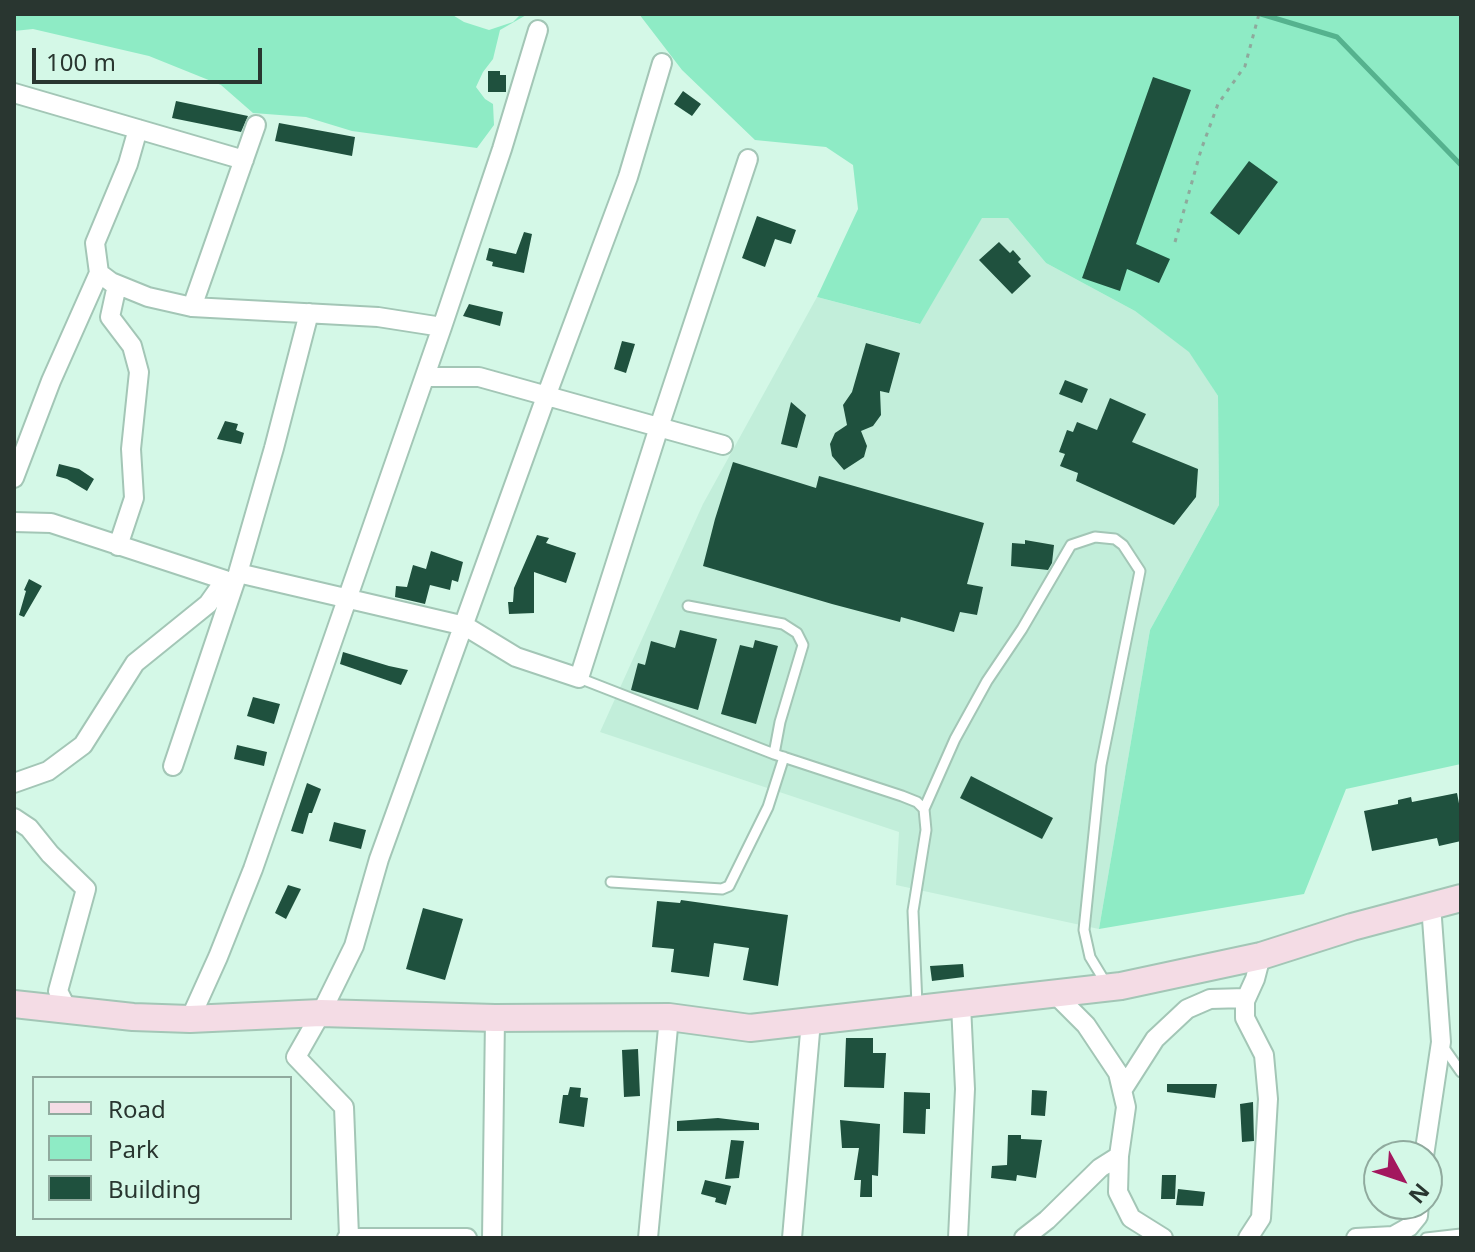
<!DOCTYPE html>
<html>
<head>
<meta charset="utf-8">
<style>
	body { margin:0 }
	#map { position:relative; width:1475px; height:1252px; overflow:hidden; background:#d4f8e7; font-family:"Noto Sans",sans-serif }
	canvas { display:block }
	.frame { position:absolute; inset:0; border:16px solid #293630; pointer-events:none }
	.legend { position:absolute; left:32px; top:1076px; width:260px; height:144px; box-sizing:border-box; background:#d4f8e7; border:2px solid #90aa9e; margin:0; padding:10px 14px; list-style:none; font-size:24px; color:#293630 }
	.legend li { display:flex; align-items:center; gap:16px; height:40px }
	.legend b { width:40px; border:2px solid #90aa9e }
	.north { position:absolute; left:1363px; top:1140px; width:80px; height:80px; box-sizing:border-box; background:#d4f8e7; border:2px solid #90aa9e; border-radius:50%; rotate:130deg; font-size:22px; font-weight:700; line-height:32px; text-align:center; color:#293630 }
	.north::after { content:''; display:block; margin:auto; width:28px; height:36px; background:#a3175e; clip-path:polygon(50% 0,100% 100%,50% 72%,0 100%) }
	.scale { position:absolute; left:32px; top:48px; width:230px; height:36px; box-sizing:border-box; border:4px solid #293630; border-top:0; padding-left:10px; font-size:24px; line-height:28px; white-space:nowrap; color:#293630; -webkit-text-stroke:6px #d4f8e7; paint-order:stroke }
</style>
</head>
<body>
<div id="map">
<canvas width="1475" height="1252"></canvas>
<div class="frame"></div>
<ul class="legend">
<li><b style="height:10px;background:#f4dce5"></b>Road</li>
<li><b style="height:22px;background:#8eebc5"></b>Park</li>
<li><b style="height:22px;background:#1f513e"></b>Building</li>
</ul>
<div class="north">N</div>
<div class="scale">100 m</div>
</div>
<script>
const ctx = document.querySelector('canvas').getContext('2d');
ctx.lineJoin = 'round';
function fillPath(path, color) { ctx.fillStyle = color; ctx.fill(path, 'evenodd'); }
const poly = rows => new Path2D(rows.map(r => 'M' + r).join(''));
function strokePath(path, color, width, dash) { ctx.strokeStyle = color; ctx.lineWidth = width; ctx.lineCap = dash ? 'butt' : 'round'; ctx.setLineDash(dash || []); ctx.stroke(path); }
const built = poly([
	[982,217,1008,218,1046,263,1135,311,1190,352,1218,396,1219,505,1150,630,1099,929,896,885,899,832,600,732,703,504,817,297,919,324]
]);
const green = poly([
	[14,14,451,14,464,22,489,30,513,22,521,14,528,14,500,30,493,59,483,72,476,87,485,99,493,104,494,125,477,148,352,131,306,117,253,113,221,85,149,56,33,29,14,31],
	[639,14,1461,14,1461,764,1346,789,1304,894,1099,929,1150,630,1219,505,1218,396,1189,352,1135,311,1046,263,1008,218,982,218,920,324,817,297,858,209,853,165,826,147,755,140,682,70]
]);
const stream = poly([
	[1261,14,1337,37,1461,165]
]);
const building = poly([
	[488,71,500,71,500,75,506,75,506,92,488,92],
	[1153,77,1191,90,1136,244,1170,259,1159,283,1127,269,1120,291,1082,278],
	[683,91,701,104,692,116,674,104],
	[176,101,248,116,241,132,172,118],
	[279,123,355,137,352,156,275,141],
	[1249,161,1278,182,1239,235,1210,213],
	[757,216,796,230,791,244,775,239,765,267,742,258],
	[524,232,532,234,524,273,492,266,493,262,486,260,489,248,516,254],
	[999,242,1010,253,1013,250,1021,259,1018,262,1031,276,1012,294,979,260],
	[469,304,503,312,500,326,463,316],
	[622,341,635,344,626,373,614,369],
	[866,343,900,353,889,393,880,391,881,415,873,426,861,431,867,446,864,457,844,470,832,456,830,444,835,433,847,425,843,405,852,392],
	[1065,380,1088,389,1082,403,1059,394],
	[1110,398,1146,414,1132,442,1198,469,1196,497,1174,525,1076,481,1078,473,1060,466,1065,454,1059,452,1067,430,1073,432,1077,422,1097,430],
	[791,402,806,415,797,448,781,444],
	[225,421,238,424,236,430,244,433,241,444,217,439],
	[733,462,816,488,819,476,984,523,967,584,983,587,977,615,960,612,954,632,901,617,900,622,832,604,703,566,715,519],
	[59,464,79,469,94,479,87,491,67,479,56,476],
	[537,535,549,538,546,543,576,553,566,583,534,572,534,613,509,614,508,602,513,602,514,588],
	[1025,540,1054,545,1052,563,1048,570,1011,566,1012,543,1025,544],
	[431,551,463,562,458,582,452,580,450,590,430,585,425,604,395,597,396,586,407,587,413,565,426,569],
	[29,579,42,586,24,617,19,615,26,591,24,590],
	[680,630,717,639,698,710,631,690,638,663,645,665,651,641,675,648],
	[755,640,778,646,756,724,721,714,740,645,753,648],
	[343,652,389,666,408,670,401,685,340,664],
	[253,697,280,704,274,724,247,716],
	[237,745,267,752,264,766,234,759],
	[971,776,1053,818,1042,839,960,798],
	[307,783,321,789,312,813,309,813,303,834,291,831],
	[1457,793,1461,814,1461,841,1439,846,1437,838,1372,851,1364,811,1398,804,1398,800,1411,797,1412,802],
	[334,822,366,830,361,849,329,841],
	[288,885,301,889,286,919,275,913],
	[681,900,788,915,778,986,743,980,749,948,714,943,709,977,671,972,674,949,652,947,657,901,680,903],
	[423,908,463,919,445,980,406,969],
	[963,964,964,977,932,981,930,966],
	[846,1038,873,1038,873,1053,886,1053,884,1088,844,1087],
	[638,1049,640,1096,624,1097,622,1050],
	[1167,1084,1217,1084,1215,1098,1167,1092],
	[570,1087,581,1088,580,1097,588,1098,584,1127,559,1123,563,1095,568,1095],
	[1032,1090,1047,1091,1045,1116,1031,1115],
	[904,1092,930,1093,930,1109,926,1109,925,1134,903,1133],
	[1253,1102,1254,1141,1242,1142,1240,1104],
	[718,1118,759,1123,759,1130,677,1131,677,1121],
	[840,1120,880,1124,878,1176,872,1175,872,1197,860,1197,861,1180,854,1180,859,1148,842,1148],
	[1008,1135,1021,1135,1021,1139,1042,1140,1036,1178,1017,1175,1016,1181,991,1178,992,1166,1007,1165],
	[731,1140,744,1141,739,1178,725,1179],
	[1162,1175,1176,1175,1175,1199,1161,1199],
	[705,1180,731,1186,726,1205,715,1202,716,1198,701,1194],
	[1178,1189,1205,1192,1203,1206,1176,1205]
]);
const path = poly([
	[1175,242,1201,150,1218,104,1245,66,1259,14]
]);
const lane = poly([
	[688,606,783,624,797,633,803,645,780,722,774,754,902,796,917,802,924,809,926,830,913,911,917,1005],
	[579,678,774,754],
	[924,809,955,739,987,681,1022,629,1071,545,1095,537,1115,539,1123,545,1140,571,1101,765,1084,930,1090,957,1107,985],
	[611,882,722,889,729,886,768,807,784,757],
	[1442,1045,1461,1072],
	[1426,1238,1461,1234]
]);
const street = poly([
	[14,93,244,160],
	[138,129,128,164,95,243,99,273,111,282,148,297,192,307,378,317,442,327],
	[117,285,110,317,132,346,139,372,131,449,134,498,118,546],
	[192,307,256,125],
	[425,377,479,377,723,445],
	[14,478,51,381,99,273],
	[14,522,51,523,225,580,208,604,135,663,83,745,48,771,14,783],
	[238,573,465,626,516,657,579,678,659,427,748,159],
	[173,766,238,573,274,448,309,313],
	[14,818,29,828,50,854,86,889,58,991,68,1011],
	[1055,994,1086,1025,1118,1073,1126,1107,1119,1156,1118,1192,1131,1218,1163,1238],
	[190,1019,218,957,253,869,442,327,502,149,538,30],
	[1123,1089,1155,1039,1187,1009,1210,999,1246,998],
	[1424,1156,1441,1042,1431,905],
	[349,1236,344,1107,296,1057,321,1013,354,946,379,859,547,394,628,177,662,63],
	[347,1238,467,1238],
	[492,1238,495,1018],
	[648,1238,669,1017],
	[792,1238,811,1021],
	[958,1238,965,1089,961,1005],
	[1024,1238,1047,1220,1100,1168,1119,1156],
	[1248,1238,1261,1218,1268,1099,1264,1055,1245,1018,1245,1001,1255,979,1261,956],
	[1356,1238,1393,1236,1409,1227,1418,1216,1419,1204]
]);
const secondary = poly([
	[14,1004,133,1017,190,1019,321,1013,495,1018,669,1017,750,1028,1121,986,1261,956,1352,927,1461,898]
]);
fillPath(built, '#c2eeda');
fillPath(green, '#8eebc5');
strokePath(stream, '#55b28e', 5);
fillPath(building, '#1f513e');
strokePath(lane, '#a3c6b6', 13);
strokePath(street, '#a3c6b6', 22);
strokePath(secondary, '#a3c6b6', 30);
strokePath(path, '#8ea99c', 3, [4, 6]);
strokePath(lane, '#fff', 9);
strokePath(street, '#fff', 18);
strokePath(secondary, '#f4dce5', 26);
</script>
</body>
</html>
